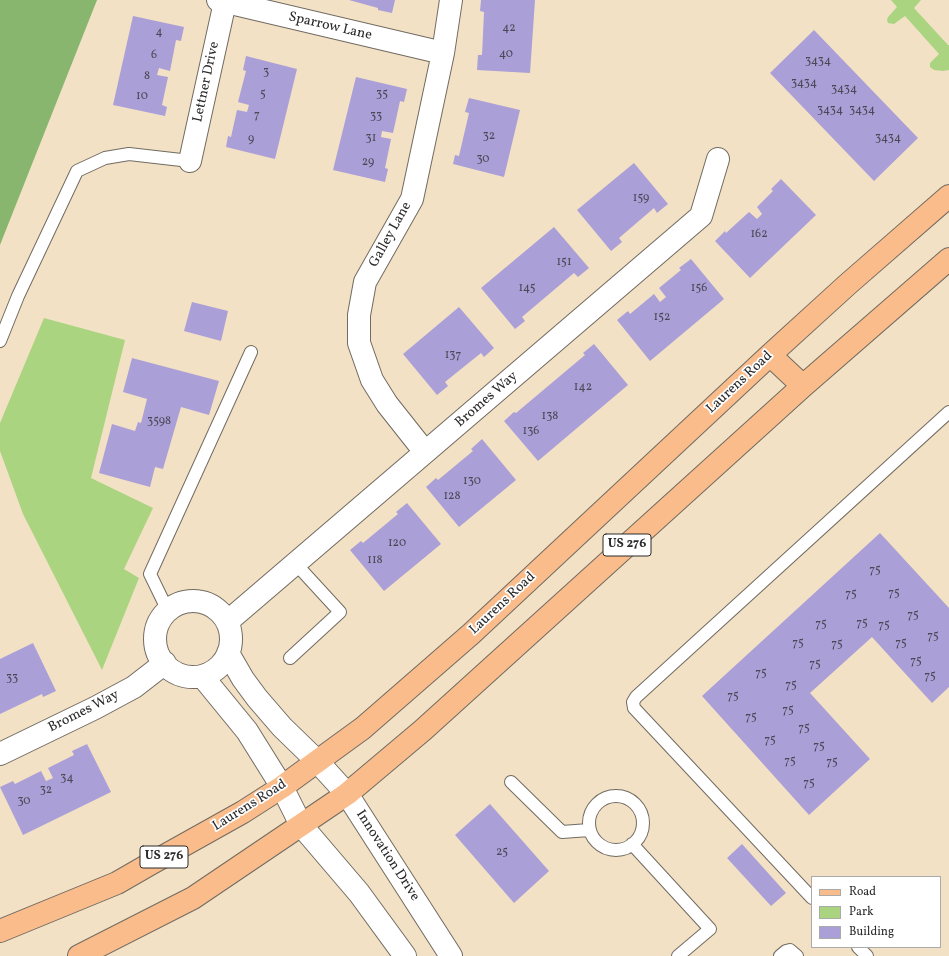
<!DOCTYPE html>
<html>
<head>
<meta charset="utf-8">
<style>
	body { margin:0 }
	#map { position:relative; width:949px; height:956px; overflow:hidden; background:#f3e1c6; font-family:Vollkorn,serif }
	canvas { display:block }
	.legend { position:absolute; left:811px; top:876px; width:130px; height:72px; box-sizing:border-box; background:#fff; border:1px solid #aaa; margin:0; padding:5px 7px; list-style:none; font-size:12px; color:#2b2b2b }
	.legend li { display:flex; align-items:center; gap:8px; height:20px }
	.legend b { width:20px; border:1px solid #aaa }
</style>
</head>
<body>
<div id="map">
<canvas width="949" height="956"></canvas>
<ul class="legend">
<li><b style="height:5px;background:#fabc8b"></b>Road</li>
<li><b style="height:11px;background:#abd480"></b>Park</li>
<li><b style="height:11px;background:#aa9fd6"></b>Building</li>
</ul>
</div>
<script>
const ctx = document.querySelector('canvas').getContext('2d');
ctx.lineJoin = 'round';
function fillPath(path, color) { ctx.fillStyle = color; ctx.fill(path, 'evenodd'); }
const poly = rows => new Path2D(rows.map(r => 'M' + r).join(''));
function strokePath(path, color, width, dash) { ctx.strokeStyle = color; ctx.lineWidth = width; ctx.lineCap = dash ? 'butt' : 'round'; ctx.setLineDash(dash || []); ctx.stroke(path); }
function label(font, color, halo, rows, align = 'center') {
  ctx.font = font + ' Vollkorn,serif'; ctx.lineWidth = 3.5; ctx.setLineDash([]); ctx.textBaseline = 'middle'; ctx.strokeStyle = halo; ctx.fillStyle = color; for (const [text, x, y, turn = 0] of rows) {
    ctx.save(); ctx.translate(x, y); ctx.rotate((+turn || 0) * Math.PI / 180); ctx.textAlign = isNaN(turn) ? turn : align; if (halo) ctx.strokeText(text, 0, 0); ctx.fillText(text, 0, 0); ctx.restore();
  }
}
const green = poly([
	[891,0,921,0,914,8,948,45,949,45,949,70,943,71,934,70,930,67,930,63,939,54,905,16,894,24,888,23,887,20,888,17,897,7],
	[44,318,125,340,91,478,153,508,124,569,139,578,102,670,23,514,0,451,0,423]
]);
const forest = poly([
	[0,0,97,0,0,245]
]);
const building = poly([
	[349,0,395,0,392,13,378,10,378,8],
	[481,0,535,0,530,73,477,70,478,55,482,55,484,12,480,11],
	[133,16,184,27,181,41,176,40,170,71,159,68,157,75,168,77,162,105,167,107,165,116,113,105],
	[814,30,918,138,874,181,770,73],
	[246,56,297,69,275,159,226,147,228,136,231,137,237,110,247,112,249,105,238,102,246,71,243,70],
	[356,77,407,89,404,102,400,101,393,133,382,131,381,137,391,139,385,168,388,169,385,182,333,170],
	[469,98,520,110,504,177,453,164,455,155,459,156,469,113,465,112],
	[634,163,668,204,657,213,654,208,619,238,622,242,611,251,577,210],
	[781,179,816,215,750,278,715,241,725,231,726,233,749,212,757,219,762,214,757,207,773,191,771,189],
	[554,227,589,268,578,277,574,273,522,317,525,321,515,329,481,288],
	[691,259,724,299,650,361,617,320,628,311,630,314,654,294,660,302,666,297,659,288,681,270,679,268],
	[192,302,228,311,221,341,184,331],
	[459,307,494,348,484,357,481,353,445,382,448,386,437,395,403,354],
	[594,344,628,385,538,461,504,421,514,412,516,413,585,355,583,353],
	[132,358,219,381,209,415,181,407,163,469,155,467,150,487,99,473,112,424,135,431,138,422,141,423,147,399,123,392],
	[482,439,516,480,459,527,426,487,436,478,438,480,473,451,471,449],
	[407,503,441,544,384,591,350,550,361,541,363,543,398,514,396,512],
	[880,533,949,608,949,687,932,703,872,637,810,693,870,759,809,815,702,696],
	[33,643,56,691,43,697,42,694,0,714,0,659],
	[87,744,111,792,23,835,0,787,13,781,15,784,41,771,46,781,53,778,48,768,74,755,72,751],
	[490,804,549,871,514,903,455,835],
	[742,844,786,893,771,906,727,858]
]);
const lane = poly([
	[0,341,18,296,77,171,105,158,129,154,190,161],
	[168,611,150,574,251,352],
	[290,658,340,612,295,563],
	[511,782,562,832,589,830],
	'589 823a27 27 0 1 1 54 0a27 27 0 1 1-54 0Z',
	[632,844,710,929,678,956],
	[812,898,634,708,633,702,636,697,949,412],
	[858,947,867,956],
	[780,956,786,951,790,950,797,956]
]);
const street = poly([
	[218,0,443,53],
	[190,161,225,2],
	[425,452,387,404,372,380,359,343,359,315,365,282,412,199,443,53,451,0],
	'155 639a38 38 0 1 1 76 0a38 38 0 1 1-76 0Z',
	[227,622,701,216,718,159],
	[228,653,243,679,257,698,282,727,317,761,347,794,451,956],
	[202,676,247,731,282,787,301,825,359,893,405,956],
	[0,754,95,708,134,687,165,663]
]);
const primary = poly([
	[770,355,803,386],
	[0,931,117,883,150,864,243,812,282,787,363,728,471,634,770,355,848,284,949,196],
	[79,956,193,898,347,794,423,730,803,386,949,259]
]);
const numberNames = [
	["42",509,29],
	["4",159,33],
	["40",506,55],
	["6",154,56],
	["3434",818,62],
	["3",266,73],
	["8",147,77],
	["3434",804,84],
	["3434",844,90],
	["5",263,95],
	["35",382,95],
	["10",142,97],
	["3434",830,111],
	["3434",862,111],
	["7",257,116],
	["33",376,117],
	["32",489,137],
	["31",371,139],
	["3434",888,139],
	["9",251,140],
	["30",483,160],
	["29",368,163],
	["159",641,199],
	["162",759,235],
	["151",564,263],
	["145",527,289],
	["156",699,289],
	["152",662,318],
	["137",453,356],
	["142",583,388],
	["138",550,417],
	["3598",159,422],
	["136",531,432],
	["130",472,482],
	["128",452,497],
	["120",397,544],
	["118",375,561],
	["75",875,571],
	["75",894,594],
	["75",851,595],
	["75",913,616],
	["75",862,624],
	["75",821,625],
	["75",884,626],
	["75",933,637],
	["75",798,644],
	["75",901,644],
	["75",837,645],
	["75",916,662],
	["75",815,665],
	["75",761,674],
	["75",930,677],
	["33",12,679],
	["75",791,686],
	["75",733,697],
	["75",788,711],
	["75",751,718],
	["75",804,729],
	["75",770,741],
	["75",819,747],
	["75",790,762],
	["75",832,763],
	["34",67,779],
	["75",809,784],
	["32",46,791],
	["30",24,802],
	["25",502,853]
];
const shields = [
	[627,545,48],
	[164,857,48]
];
const shieldNames = [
	["US 276",627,545],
	["US 276",164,857]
];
const streetNames = [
	["Sparrow Lane",330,27,13],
	["Lettner Drive",207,82,-78],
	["Galley Lane",391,235,-61],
	["Laurens Road",740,383,-43],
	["Bromes Way",487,400,-41],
	["Laurens Road",503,604,-43],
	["Bromes Way",84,712,-27],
	["Laurens Road",250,806,-32],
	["Innovation Drive",387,856,57]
];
fillPath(green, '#abd480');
fillPath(forest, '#88b66e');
fillPath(building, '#aa9fd6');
strokePath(lane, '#716b61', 14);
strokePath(street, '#716b61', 24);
strokePath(primary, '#716b61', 24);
strokePath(lane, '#fff', 12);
strokePath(street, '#fff', 22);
strokePath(primary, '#fabc8b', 22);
label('12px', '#4b4856', null, numberNames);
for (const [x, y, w] of shields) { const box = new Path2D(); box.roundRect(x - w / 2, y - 11, w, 22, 3); ctx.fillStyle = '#fff'; ctx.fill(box); strokePath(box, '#2b2b2b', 1); }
label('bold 13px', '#2b2b2b', null, shieldNames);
label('14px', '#2b2b2b', '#fff', streetNames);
</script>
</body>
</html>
